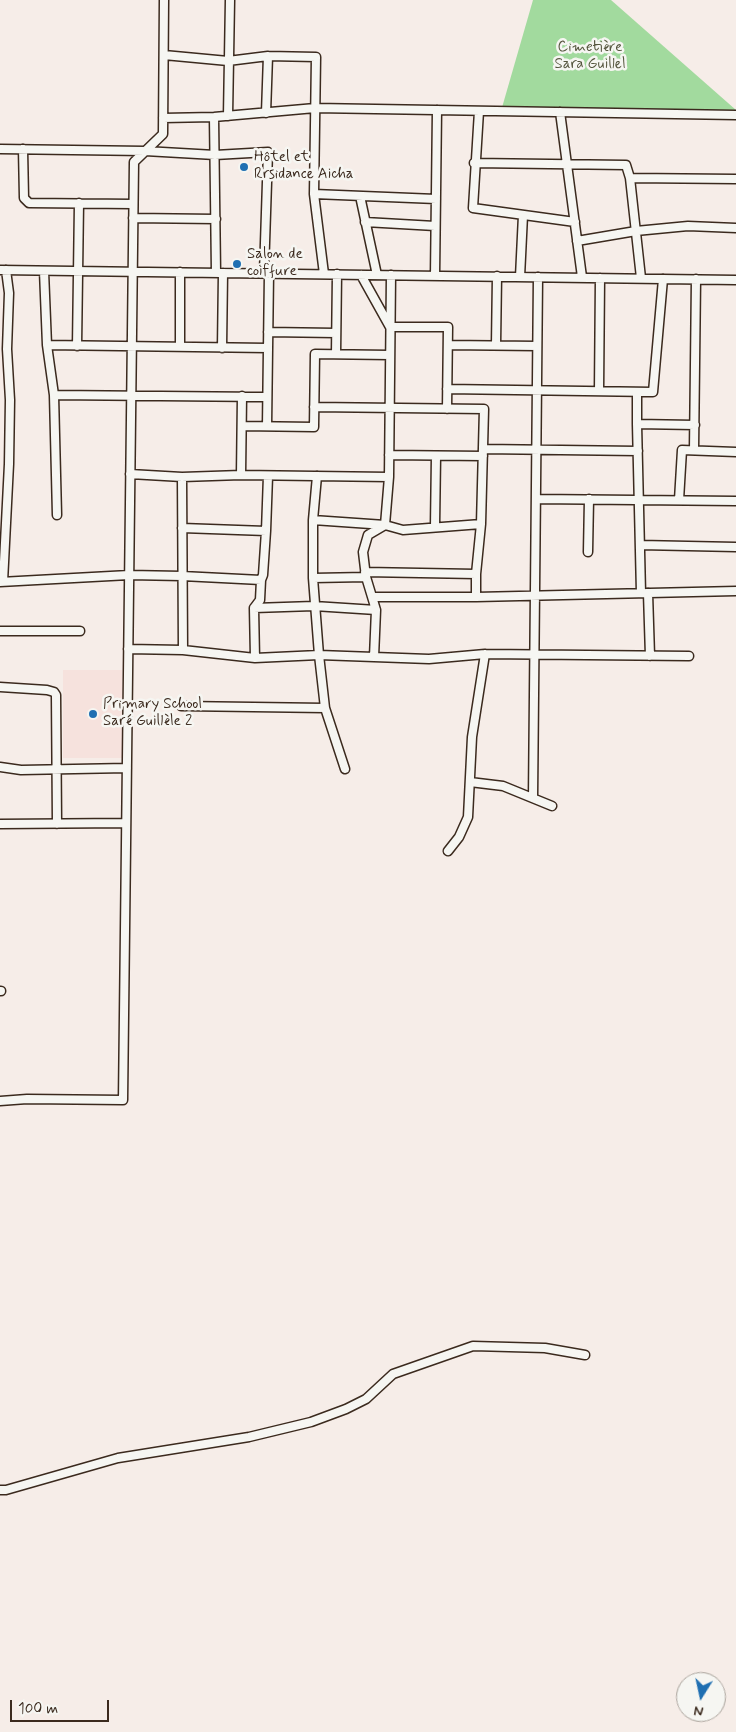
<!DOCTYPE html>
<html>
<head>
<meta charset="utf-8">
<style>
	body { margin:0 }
	#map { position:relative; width:736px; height:1732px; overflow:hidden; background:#f6ede8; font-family:Mynerve,sans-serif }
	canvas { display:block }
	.north { position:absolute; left:676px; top:1672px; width:50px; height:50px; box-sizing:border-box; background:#f6f6f2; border:1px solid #aba49d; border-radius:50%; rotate:190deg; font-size:14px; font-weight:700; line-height:20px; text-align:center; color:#3b2a1e }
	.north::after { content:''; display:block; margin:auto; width:18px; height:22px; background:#1f6fb2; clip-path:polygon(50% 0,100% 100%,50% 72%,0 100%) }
	.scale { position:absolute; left:10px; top:1700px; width:99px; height:22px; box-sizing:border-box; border:2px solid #3b2a1e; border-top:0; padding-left:6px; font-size:15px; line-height:18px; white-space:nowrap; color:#3b2a1e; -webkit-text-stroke:4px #f6f6f2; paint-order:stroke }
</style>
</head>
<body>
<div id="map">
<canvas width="736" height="1732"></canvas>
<div class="north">N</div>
<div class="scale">100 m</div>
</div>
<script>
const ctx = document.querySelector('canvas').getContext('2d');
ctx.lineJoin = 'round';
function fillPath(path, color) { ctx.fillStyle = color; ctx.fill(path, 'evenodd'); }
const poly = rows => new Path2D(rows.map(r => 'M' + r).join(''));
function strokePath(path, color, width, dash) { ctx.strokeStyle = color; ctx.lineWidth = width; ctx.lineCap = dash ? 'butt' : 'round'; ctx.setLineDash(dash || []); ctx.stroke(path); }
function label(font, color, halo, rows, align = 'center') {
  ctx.font = font + ' Mynerve,sans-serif'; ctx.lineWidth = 5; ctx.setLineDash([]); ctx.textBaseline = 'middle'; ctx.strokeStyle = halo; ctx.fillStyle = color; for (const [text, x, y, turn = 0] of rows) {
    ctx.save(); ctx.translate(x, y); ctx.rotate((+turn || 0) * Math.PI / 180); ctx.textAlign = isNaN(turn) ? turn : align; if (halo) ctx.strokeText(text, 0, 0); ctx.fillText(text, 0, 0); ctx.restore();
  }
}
const built = poly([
	[63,670,122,670,122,758,63,758]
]);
const green = poly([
	[533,0,611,0,736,110,736,115,501,111]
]);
const minor = poly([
	[164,55,228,61,268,56,316,57,314,194,324,274],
	[479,111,473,208,575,222],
	[560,112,582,277],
	[266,113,268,56],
	[228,116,230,0],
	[214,117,216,273],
	[163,118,214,117,315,108,736,115],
	[0,149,145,151,215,155,268,152,264,273],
	[23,149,24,198,29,203,133,204],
	[474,163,626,165,630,178,641,278],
	[630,178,736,179],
	[314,194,436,199],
	[360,196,377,275],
	[133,218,216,219],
	[365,222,435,226],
	[577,241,636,231,688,226,736,228],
	[0,270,736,280],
	[44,271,47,345,54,395,57,515],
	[361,275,390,327,448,327,447,409],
	[435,276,437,110],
	[520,277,523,215],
	[268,332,336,333],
	[47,345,268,348],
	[448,345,537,346],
	[496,345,497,276],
	[77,346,79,203],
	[180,347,180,272],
	[222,348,223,273],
	[336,354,337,274],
	[447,389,653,392,663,279],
	[599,391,600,278],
	[637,392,637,424,641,593],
	[54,395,267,397],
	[314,407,484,409,481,524,476,574,476,597],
	[637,424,695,425],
	[242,426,314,427,315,354,390,355],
	[267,426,269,273],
	[483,449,638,451],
	[694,450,696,279],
	[389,455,483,456],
	[130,474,182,477,241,475,389,477],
	[241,475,242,396],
	[317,476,313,520,313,578,319,655,325,708,345,769],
	[182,477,183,650],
	[536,499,736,501],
	[679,500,682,450,736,452],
	[313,520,385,525,403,530,481,524],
	[435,526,436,456],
	[182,528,266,531],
	[640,545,736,547],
	[588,552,589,499],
	[365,572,476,574],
	[313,578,366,577],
	[0,582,129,575,182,576,261,580,263,575,266,531,268,476],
	[3,582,9,464,10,400,7,349,9,293,6,270],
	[648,593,650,656],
	[373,597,476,597,736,591],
	[254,608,314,606,376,610],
	[0,631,80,631],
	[128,649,183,650,255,658,319,655,429,659,485,654,689,656],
	[374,657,376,610,366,577,363,552,368,535,385,525,389,477,391,275],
	[255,658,254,608,260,600,261,580],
	[0,687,47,690,54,692,56,695,57,824],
	[181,706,325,708],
	[0,767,21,770,127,768],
	[470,782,503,786,552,806],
	[533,798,538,277],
	[0,824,126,823],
	[448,851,459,837,468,817,472,737,485,654],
	[0,991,1,991],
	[0,1101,27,1099,123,1100,134,162,163,134,164,0],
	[0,1490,6,1490,118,1458,249,1437,311,1422,346,1409,366,1399,393,1374,473,1346,545,1348,585,1355]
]);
const markers = [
	[244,167,5,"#1f6fb2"],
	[237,264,5,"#1f6fb2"],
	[93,714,5,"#1f6fb2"]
];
const parkNames = [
	["Cimetière",590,48],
	["Sara Guillel",590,65]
];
const poiNames = [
	["Hôtel et",254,158],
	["Rrsidance Aicha",254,175],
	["Salon de",247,255],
	["coiffure",247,272],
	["Primary School",103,705],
	["Saré Guillèle 2",103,722]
];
fillPath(built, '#f6e2dd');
fillPath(green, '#a2da9e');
strokePath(minor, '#3b2a1e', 11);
strokePath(minor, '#f6f6f2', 8);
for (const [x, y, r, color] of markers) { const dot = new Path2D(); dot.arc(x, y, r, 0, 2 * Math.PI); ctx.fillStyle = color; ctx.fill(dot); strokePath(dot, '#f6f6f2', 2); }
label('15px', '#55563e', '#f6f6f2', parkNames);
label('15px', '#3b2a1e', '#f6f6f2', poiNames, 'left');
</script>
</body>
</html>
